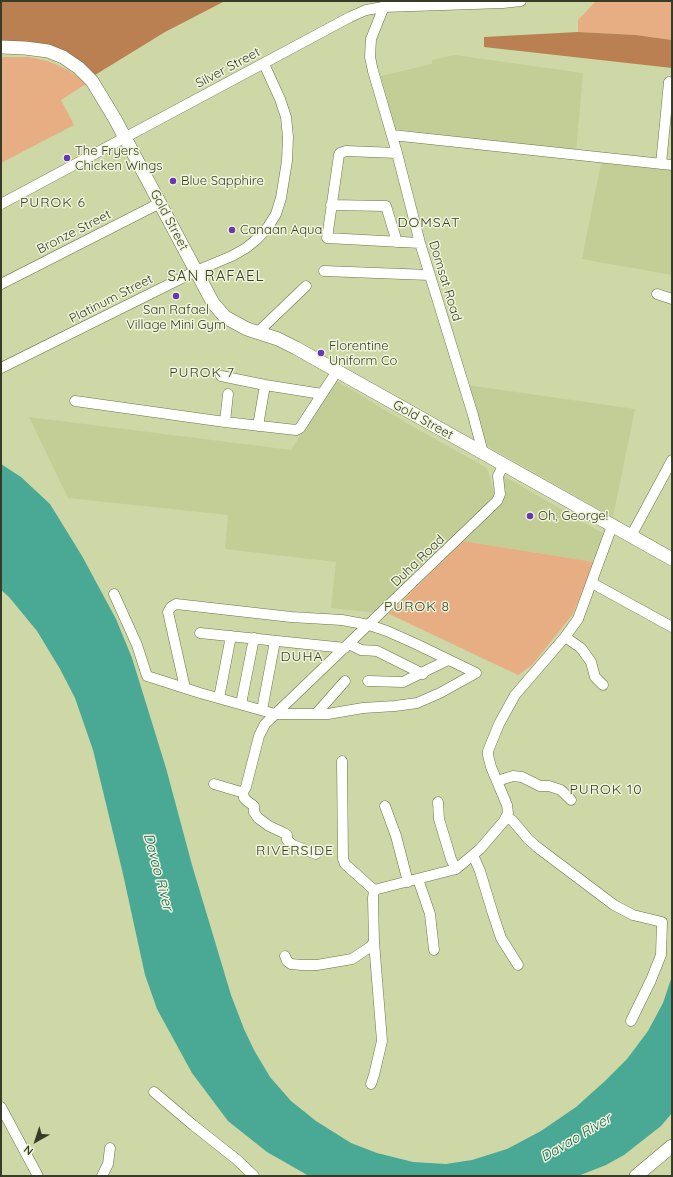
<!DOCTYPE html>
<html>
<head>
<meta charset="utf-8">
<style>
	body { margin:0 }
	#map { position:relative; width:673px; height:1177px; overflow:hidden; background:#cdd8a6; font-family:Quicksand,sans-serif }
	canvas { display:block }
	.frame { position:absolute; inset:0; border:2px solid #373b27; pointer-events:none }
	.north { position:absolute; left:16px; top:1121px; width:40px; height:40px; -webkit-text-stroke:3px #f0f5dc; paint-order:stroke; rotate:219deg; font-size:11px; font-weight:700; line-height:16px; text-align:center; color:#373b27 }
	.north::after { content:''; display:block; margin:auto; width:14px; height:18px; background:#373b27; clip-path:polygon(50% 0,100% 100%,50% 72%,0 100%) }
</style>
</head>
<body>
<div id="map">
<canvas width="673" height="1177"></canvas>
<div class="frame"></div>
<div class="north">N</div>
</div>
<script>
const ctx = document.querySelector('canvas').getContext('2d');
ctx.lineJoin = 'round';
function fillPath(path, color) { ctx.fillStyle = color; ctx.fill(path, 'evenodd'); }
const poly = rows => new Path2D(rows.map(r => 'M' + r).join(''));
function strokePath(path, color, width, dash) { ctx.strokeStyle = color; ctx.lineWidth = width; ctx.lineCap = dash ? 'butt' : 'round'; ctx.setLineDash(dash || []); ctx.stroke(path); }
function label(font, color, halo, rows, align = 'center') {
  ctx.font = font + ' Quicksand,sans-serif'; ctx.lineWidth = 3; ctx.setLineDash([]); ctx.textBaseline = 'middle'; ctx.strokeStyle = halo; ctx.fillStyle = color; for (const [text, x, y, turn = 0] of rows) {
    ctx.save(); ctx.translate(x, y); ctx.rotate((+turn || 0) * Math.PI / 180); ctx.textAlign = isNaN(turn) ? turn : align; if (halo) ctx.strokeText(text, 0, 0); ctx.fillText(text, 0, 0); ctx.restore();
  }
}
const built = poly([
	[455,55,583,73,576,152,395,129,381,76,432,64,432,60],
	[601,163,672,170,672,275,582,259],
	[335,380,410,425,487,468,493,488,494,494,491,499,377,613,331,608,336,562,225,549,228,515,68,498,29,417,291,450],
	[467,385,635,409,613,517,487,446,481,423],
	[502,475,604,534,594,562,463,541,503,499]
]);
const green = poly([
	[596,1,672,1,672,40,636,35,578,32,578,20],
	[1,57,29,57,48,61,68,70,78,77,86,84,61,100,74,125,1,163],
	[463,541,594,562,573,614,532,665,518,675,389,614]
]);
const forest = poly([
	[1,1,225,1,165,32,95,75,81,62,1,42],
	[578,32,636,35,672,40,672,68,484,47,484,37]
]);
const water = poly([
	[1,464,21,477,50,504,82,556,116,619,132,658,166,768,192,865,231,995,244,1029,254,1050,270,1077,291,1101,316,1121,351,1143,377,1153,413,1162,446,1164,472,1160,507,1149,541,1131,576,1107,605,1081,627,1059,648,1031,663,1003,672,976,672,1113,661,1126,624,1155,606,1165,578,1176,309,1176,267,1152,228,1121,192,1073,157,1009,145,975,123,874,93,750,75,698,60,669,37,631,9,597,1,590]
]);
const minor = poly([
	[385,4,371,39,370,57,373,71,397,153,420,243,473,415,483,453],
	[392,135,672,165],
	[397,153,346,151,340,153,339,155,327,238,420,243],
	[661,164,669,82],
	[1,204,350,17,366,10,383,7,503,3,521,1],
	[331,205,386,206,397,242],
	[324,271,429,275],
	[1,284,160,203],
	[657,294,672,299],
	[258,332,306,286],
	[1,368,196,271,232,256,246,248,257,239,268,227,276,214,281,198,287,161,288,137,286,117,280,99,264,64],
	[221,376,265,385,322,394],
	[75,401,225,422,296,430,300,428,337,371],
	[225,422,228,394],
	[258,426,265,385],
	[631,536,672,460],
	[592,583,672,627],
	[114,594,137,645,147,676,200,693,275,714,328,714,363,708,395,706,417,703,440,693,476,673],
	[200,633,345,648],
	[565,637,581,648,591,662,595,677,603,685],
	[349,644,361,650,377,651,423,674],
	[368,681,403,682,448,660],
	[185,688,168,612,171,607,176,604,291,617,342,620,369,625,387,631,416,644,476,673],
	[219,698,231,636],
	[241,704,254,638],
	[262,710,275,641],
	[316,714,345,681],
	[342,761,343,859,345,864,374,890],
	[497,781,513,776,522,777,540,786,549,786,561,790,571,800],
	[214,784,241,792,243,792,246,787,259,736,265,724,497,501,500,494,498,476,504,464],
	[243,792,244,798,247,801,254,806,254,812,258,818,269,826,284,833,287,835,287,840,293,845,316,854],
	[438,802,439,819,451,859,456,869],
	[385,806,396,836,408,882],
	[507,817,513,821,528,839,537,847,614,905,633,915,662,922,661,955,651,980,631,1021],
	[473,855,480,871,493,914,501,938,518,965],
	[418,879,430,914,434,950],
	[285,956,287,961,291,964,302,965,317,965,352,959,370,947,374,942],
	[371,1084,374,1075,382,1041,374,942,373,898,374,890,456,869,480,849,504,821,508,813,507,805,491,767,488,755,488,751,499,724,515,695,565,637,578,619,612,526],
	[154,1092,193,1125,236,1159,254,1176],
	[1,1107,38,1176],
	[102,1176,108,1164,110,1148]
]);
const major = poly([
	[1,47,25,48,48,51,63,57,79,68,92,81,115,119,213,303,225,317,247,329,278,339,296,348,672,559],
	[636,1176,672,1146]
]);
const markers = [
	[67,158,4,"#6938b0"],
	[173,181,4,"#6938b0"],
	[232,230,4,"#6938b0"],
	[176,296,4,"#6938b0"],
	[321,353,4,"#6938b0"],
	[530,516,4,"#6938b0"]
];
const streetNames = [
	["Silver Street",228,68,-28],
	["Gold Street",169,220,62],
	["Bronze Street",74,232,-27],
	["Domsat Road",445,281,73],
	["Platinum Street",111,299,-27],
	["Gold Street",423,420,29],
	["Duha Road",418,561,-44]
];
const poiNames = [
	["The Fryers",75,151],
	["Chicken Wings",75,166],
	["Blue Sapphire",181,181],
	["Canaan Aqua",240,230],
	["San Rafael",176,310,"center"],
	["Village Mini Gym",176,325,"center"],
	["Florentine",329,346],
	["Uniform Co",329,361],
	["Oh, George!",538,516]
];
const neighbourhoodNames = [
	["PUROK 6",53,203],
	["DOMSAT",429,223],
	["PUROK 7",202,373],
	["PUROK 8",417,607],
	["DUHA",302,657],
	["PUROK 10",606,790],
	["RIVERSIDE",295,851]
];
const waterNames = [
	["Davao River",158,872,75],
	["Davao River",576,1138,-31]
];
const quarterNames = [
	["SAN RAFAEL",216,276]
];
fillPath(built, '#c2ce95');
fillPath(green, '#e7ae84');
fillPath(forest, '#bb8052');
fillPath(water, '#49a995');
strokePath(minor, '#6b7446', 11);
strokePath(major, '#6b7446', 14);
strokePath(minor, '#fff', 10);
strokePath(major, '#fff', 13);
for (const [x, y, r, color] of markers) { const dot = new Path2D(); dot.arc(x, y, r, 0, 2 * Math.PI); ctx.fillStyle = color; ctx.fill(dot); strokePath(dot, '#f0f5dc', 1.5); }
label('13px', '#373b27', '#f0f5dc', streetNames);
label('13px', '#373b27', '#f0f5dc', poiNames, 'left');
ctx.letterSpacing = '1px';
label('14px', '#373b27', '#f0f5dc', neighbourhoodNames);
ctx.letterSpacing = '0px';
label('italic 14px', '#166255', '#f0f5dc', waterNames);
ctx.letterSpacing = '1px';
label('15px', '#373b27', '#f0f5dc', quarterNames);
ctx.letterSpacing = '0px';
</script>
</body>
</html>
